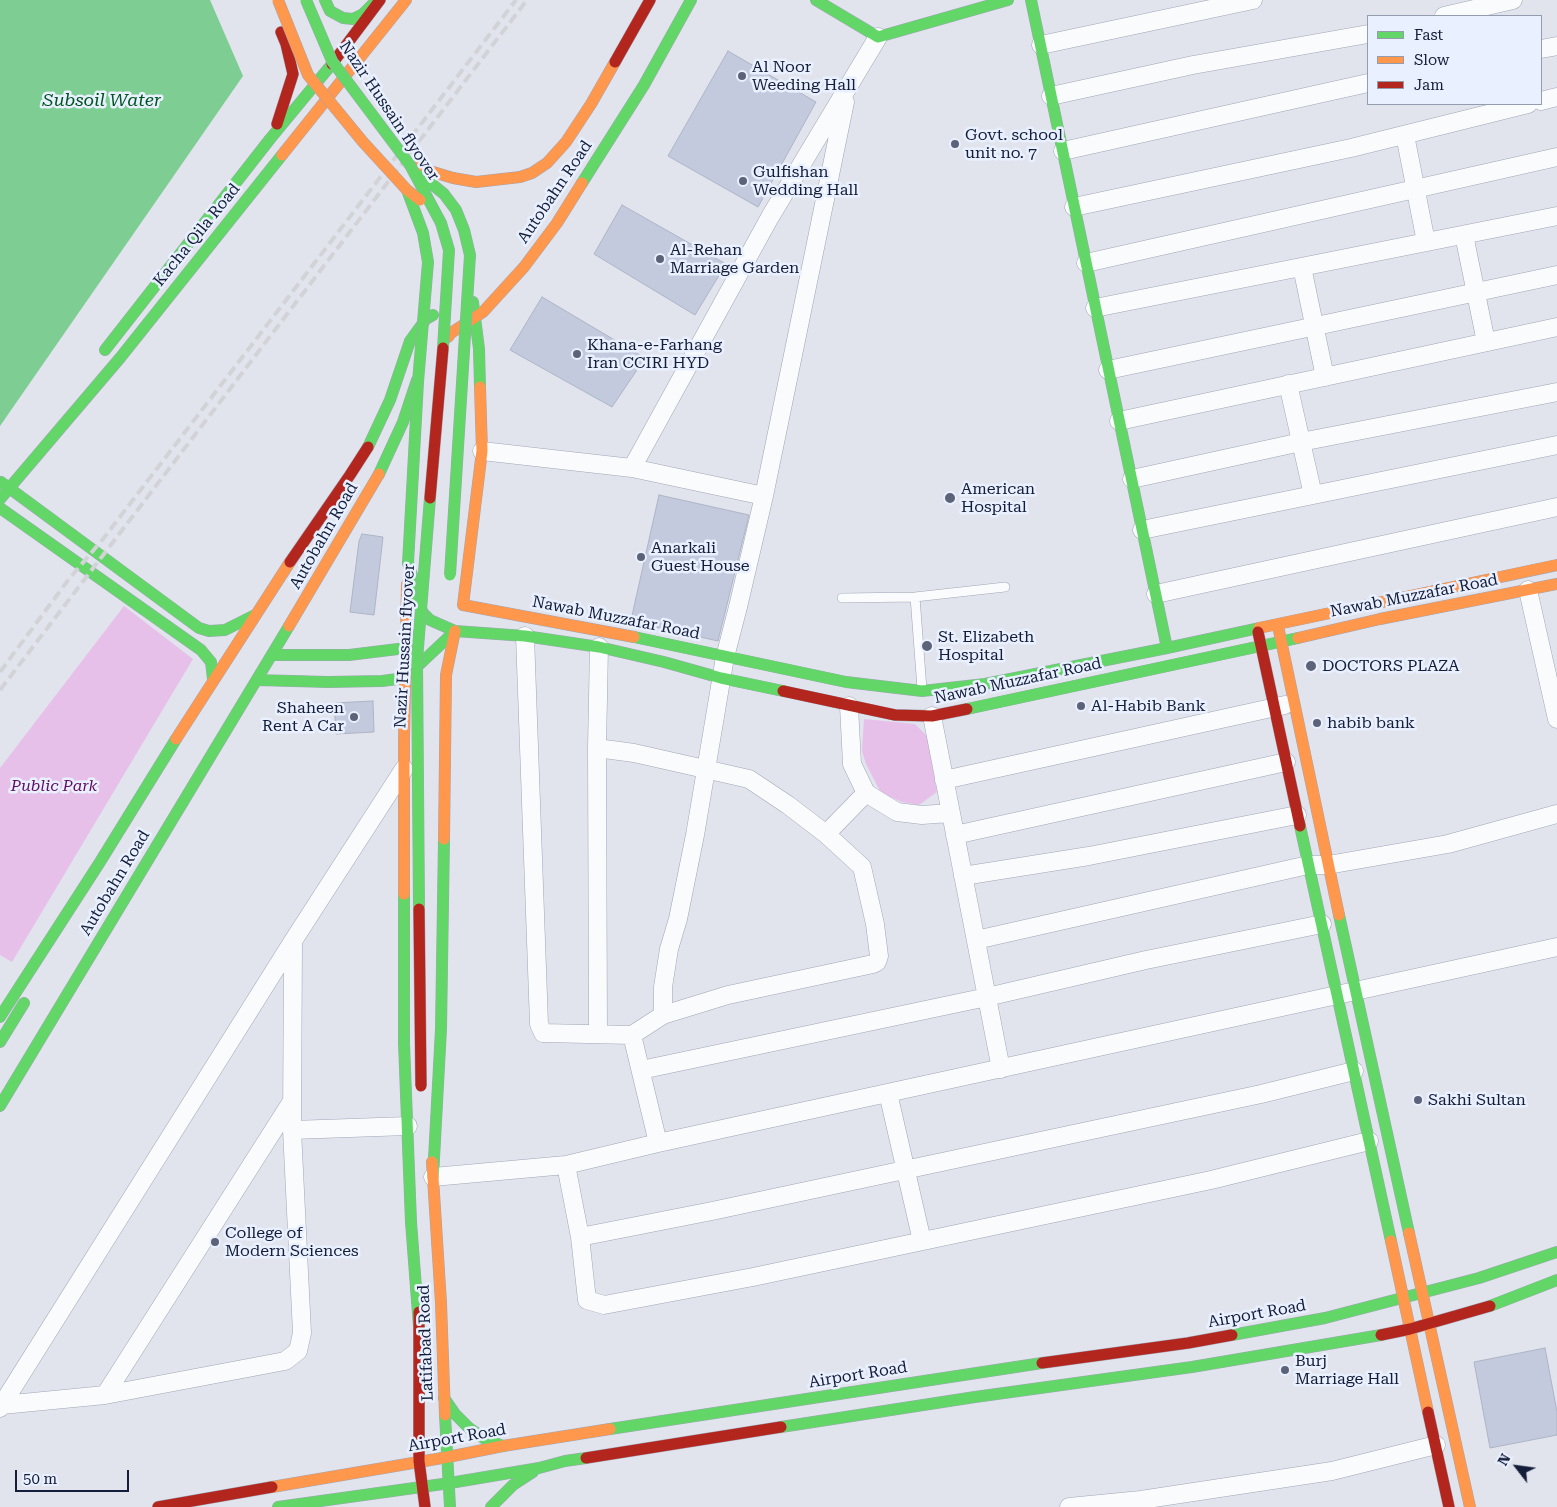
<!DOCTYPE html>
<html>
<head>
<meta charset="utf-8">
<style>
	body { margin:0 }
	#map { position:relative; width:1557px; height:1507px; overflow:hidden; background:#e1e4ed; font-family:"Roboto Serif",serif }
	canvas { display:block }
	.legend { position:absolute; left:1367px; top:15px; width:175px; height:90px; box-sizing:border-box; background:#e9f0ff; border:1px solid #949cb0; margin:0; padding:6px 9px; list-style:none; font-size:15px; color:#141d39 }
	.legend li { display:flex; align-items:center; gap:10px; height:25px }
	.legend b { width:25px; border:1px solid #949cb0 }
	.north { position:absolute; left:1492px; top:1442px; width:50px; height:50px; -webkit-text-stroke:4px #e9f0ff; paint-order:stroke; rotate:300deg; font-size:14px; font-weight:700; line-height:20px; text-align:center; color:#141d39 }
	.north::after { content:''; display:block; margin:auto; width:18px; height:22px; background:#141d39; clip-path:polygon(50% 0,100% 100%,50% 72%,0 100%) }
	.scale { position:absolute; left:15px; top:1470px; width:114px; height:22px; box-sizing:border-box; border:2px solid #141d39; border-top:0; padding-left:6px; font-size:15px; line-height:18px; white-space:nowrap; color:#141d39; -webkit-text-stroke:4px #e9f0ff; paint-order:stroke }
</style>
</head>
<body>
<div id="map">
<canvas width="1557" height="1507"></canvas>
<ul class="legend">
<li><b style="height:6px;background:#63d668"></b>Fast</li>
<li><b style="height:6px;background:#ff974d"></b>Slow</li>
<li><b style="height:6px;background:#b3261e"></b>Jam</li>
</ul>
<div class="north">N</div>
<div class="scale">50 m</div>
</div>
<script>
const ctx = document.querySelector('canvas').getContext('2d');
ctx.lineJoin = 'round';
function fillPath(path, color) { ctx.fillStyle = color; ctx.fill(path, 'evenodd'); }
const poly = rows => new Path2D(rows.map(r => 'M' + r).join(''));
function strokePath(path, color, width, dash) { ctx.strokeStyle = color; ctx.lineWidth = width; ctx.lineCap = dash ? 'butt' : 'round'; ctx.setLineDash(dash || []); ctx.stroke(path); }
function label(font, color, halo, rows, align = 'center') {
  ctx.font = font + ' "Roboto Serif",serif'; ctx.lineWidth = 5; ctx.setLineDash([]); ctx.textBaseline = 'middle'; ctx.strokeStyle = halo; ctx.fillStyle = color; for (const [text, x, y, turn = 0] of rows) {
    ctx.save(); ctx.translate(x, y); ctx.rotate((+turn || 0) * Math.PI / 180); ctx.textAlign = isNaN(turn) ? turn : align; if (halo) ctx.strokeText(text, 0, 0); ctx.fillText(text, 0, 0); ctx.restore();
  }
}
const green = poly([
	[124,606,193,659,12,962,0,955,0,768],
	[864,719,915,724,927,736,937,792,919,805,902,802,881,793,866,764,862,751]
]);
const water = poly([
	[0,0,210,0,243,76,0,426]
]);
const building = poly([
	[728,51,816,102,758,207,668,156,728,51],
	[622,205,726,264,695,315,594,254,622,205],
	[542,297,645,358,612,407,510,350,542,297],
	[659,495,749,515,718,641,659,628,631,620,659,495],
	[362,534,383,537,374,615,350,612,359,541,362,534],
	[373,701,374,732,336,734,334,703,373,701],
	[1545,1348,1557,1412,1557,1435,1490,1448,1474,1362,1545,1348]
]);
const lane = poly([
	[915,597,922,689],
	[842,598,915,597,1005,587]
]);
const street = poly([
	[1444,16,1513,0],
	[1041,45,1253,0],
	[1541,49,1557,46],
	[1051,96,1193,65,1368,34],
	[1541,101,1557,97],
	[1405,135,1426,242],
	[1063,151,1368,83],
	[1074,207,1351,148,1528,104],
	[1464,235,1486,342],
	[1086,263,1557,157],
	[1302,267,1325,377],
	[1095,308,1557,216],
	[1108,370,1557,275],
	[1288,384,1313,495],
	[1119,421,1557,327],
	[482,451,632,468,770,217,878,37],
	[632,468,764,496,845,102],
	[1132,479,1301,442,1557,392],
	[1142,530,1557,445],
	[1528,590,1557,719],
	[1156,594,1557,507],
	[525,636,539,1024,543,1033,632,1035,663,1015,728,995,873,964,877,962,879,956,875,924,862,867,826,834,788,805,749,779,634,753,597,748,599,647],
	[849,706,852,764,866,793,897,812,922,815,950,813],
	[932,716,1001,1069],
	[597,748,598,1034],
	[944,780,1285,705],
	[826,834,866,793],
	[955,835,1286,762],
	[963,876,1089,856,1297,815],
	[976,940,1308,865,1328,865,1448,844,1557,814],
	[663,1015,663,987,669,949,678,919,695,835,725,657,738,607,764,496],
	[632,1035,658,1143],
	[641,1070,987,997,1146,960,1322,924],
	[888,1093,922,1241],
	[292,1130,408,1126],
	[566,1165,580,1237,587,1300,604,1305,753,1277,1211,1180,1369,1141],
	[433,1177,566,1165,658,1143,1557,947],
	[580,1237,712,1211,1261,1094,1354,1071],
	[105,1395,292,1101],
	[2,1405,105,1395,285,1361,298,1351,302,1333,292,1130,293,941],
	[0,1408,293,941,404,769],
	[1069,1507,1141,1500,1332,1471,1436,1445]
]);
const fast = poly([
	[325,0,330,11,343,18,353,19,363,14,372,5],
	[816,0,878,37,1008,0],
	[1031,0,1167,648],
	[582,183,644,85,691,0],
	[473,302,479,349,480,387],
	[105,350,270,139,332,64],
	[368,447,390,400,410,341,426,319,433,315],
	[379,474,403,422,417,380],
	[1,482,199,628,209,631,225,630,255,615],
	[0,499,120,358,282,155],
	[0,508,201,650,211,662,213,679],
	[408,563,414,581,416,598,423,613,430,620,455,631,525,636,599,647,664,662,721,678,783,691],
	[634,637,846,682,922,691,985,684,1167,648,1259,628],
	[273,655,349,655,406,648,415,636],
	[257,680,328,682,382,681,405,678,455,631],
	[967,709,1298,638],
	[1300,826,1391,1241],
	[404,894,404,1043,411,1222,419,1327],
	[1339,915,1409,1233],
	[0,1017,100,862,176,739],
	[0,1042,24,1003],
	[0,1106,289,626],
	[433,1177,441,1029,444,839],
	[1490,1306,1557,1280],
	[1232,1335,1325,1318,1479,1278,1557,1252],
	[444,1398,455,1414,469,1428,485,1439,503,1446],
	[445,1415,450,1507],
	[781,1427,975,1397,1192,1367,1381,1335],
	[610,1429,1042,1363],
	[278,1507,450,1483,539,1468,565,1461,586,1458],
	[491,1507,513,1485,533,1472]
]);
const slow = poly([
	[282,155,406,0],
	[410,165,453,178,476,182,520,177,532,173,547,163,566,142,591,104,615,62],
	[448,337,451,333,483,312,524,267,557,223,582,183],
	[463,605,634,637],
	[463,605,482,451,480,387],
	[289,626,379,474],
	[1278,626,1339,915],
	[1259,628,1557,565],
	[1298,638,1380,619,1557,584],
	[176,739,290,562],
	[444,839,446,675,455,631],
	[404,894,404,740,407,584],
	[432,1162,441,1303,445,1415],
	[1409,1233,1470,1507],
	[1391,1241,1428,1412],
	[272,1487,448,1457,503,1446,610,1429]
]);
const jam = poly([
	[615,62,650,0],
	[332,64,380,0],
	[277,124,293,74,286,44,281,32],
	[290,562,350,475,368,447],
	[1258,632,1300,826],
	[783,691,895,715,932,716,967,709],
	[419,1312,419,1461,425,1507],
	[1381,1335,1410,1329,1490,1306],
	[1042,1363,1188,1343,1232,1335],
	[1428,1412,1449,1507],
	[586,1458,781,1427],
	[158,1507,272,1487]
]);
const rail = poly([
	[0,672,69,579,103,539,516,0],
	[0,690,527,0]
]);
const fastBridge = poly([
	[306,0,332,61,410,165,441,223,449,250,443,348],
	[422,176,444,194,456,210,464,230,470,255,450,575],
	[407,190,423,233,428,262,418,382,408,563],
	[419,909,417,660,430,498]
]);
const slowBridge = poly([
	[278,0,308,75,363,142,407,190,420,200]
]);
const jamBridge = poly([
	[430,498,443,348],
	[419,909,421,1086]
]);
const markers = [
	[742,76,5,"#5c6378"],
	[955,144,5,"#5c6378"],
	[743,181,5,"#5c6378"],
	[660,259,5,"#5c6378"],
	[577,354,5,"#5c6378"],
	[950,498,6,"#5c6378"],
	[641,557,5,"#5c6378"],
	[927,646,6,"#5c6378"],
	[1311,666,6,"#5c6378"],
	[1081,706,5,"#5c6378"],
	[354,717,5,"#5c6378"],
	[1317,723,5,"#5c6378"],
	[1418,1100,5,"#5c6378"],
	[215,1242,5,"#5c6378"],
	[1285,1370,5,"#5c6378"]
];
const poiNames = [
	["Al Noor",752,67],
	["Weeding Hall",752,85],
	["Govt. school",965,135],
	["unit no. 7",965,153],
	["Gulfishan",753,172],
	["Wedding Hall",753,190],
	["Al-Rehan",670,250],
	["Marriage Garden",670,268],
	["Khana-e-Farhang",587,345],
	["Iran CCIRI HYD",587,363],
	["American",961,489],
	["Hospital",961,507],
	["Anarkali",651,548],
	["Guest House",651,566],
	["St. Elizabeth",938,637],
	["Hospital",938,655],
	["DOCTORS PLAZA",1322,666],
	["Al-Habib Bank",1091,706],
	["Shaheen",344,708,"right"],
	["Rent A Car",344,726,"right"],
	["habib bank",1327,723],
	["Sakhi Sultan",1428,1100],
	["College of",225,1233],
	["Modern Sciences",225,1251],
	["Burj",1295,1361],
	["Marriage Hall",1295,1379]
];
const streetNames = [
	["Nazir Hussain flyover",389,111,56],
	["Autobahn Road",555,192,-56],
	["Kacha Qila Road",197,235,-51],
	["Autobahn Road",324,536,-60],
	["Nawab Muzzafar Road",1414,596,-11],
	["Nawab Muzzafar Road",616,618,11],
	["Nazir Hussain flyover",405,646,-87],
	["Nawab Muzzafar Road",1018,681,-12],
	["Autobahn Road",115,883,-59],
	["Airport Road",1257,1314,-10],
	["Latifabad Road",426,1343,-92],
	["Airport Road",858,1375,-9],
	["Airport Road",457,1438,-10]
];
const parkNames = [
	["Public Park",54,786]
];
const waterNames = [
	["Subsoil Water",102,101]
];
fillPath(green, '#e7c0ea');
fillPath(water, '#7ecd93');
fillPath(building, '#c3cade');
strokePath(building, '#adb4c5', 1);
strokePath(lane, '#a0a6b7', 10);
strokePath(street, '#a0a6b7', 19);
strokePath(fast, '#a0a6b7', 12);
strokePath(slow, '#a0a6b7', 12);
strokePath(jam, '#a0a6b7', 12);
strokePath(lane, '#fafbfc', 9);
strokePath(street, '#fafbfc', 18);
strokePath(fast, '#63d668', 11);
strokePath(slow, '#ff974d', 11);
strokePath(jam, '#b3261e', 11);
strokePath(rail, '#d2d3d7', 4, [10, 5]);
strokePath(fastBridge, '#a0a6b7', 12, []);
strokePath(slowBridge, '#a0a6b7', 12, []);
strokePath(jamBridge, '#a0a6b7', 12, []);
strokePath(fastBridge, '#63d668', 11);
strokePath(slowBridge, '#ff974d', 11);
strokePath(jamBridge, '#b3261e', 11);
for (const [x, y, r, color] of markers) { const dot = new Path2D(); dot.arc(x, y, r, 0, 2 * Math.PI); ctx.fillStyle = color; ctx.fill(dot); strokePath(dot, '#e9f0ff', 2); }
label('16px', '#141d39', '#e9f0ff', poiNames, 'left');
label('16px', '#141d39', '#e9f0ff', streetNames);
label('italic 16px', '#640e63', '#e9f0ff', parkNames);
label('italic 18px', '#00551f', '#e9f0ff', waterNames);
</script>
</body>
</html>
